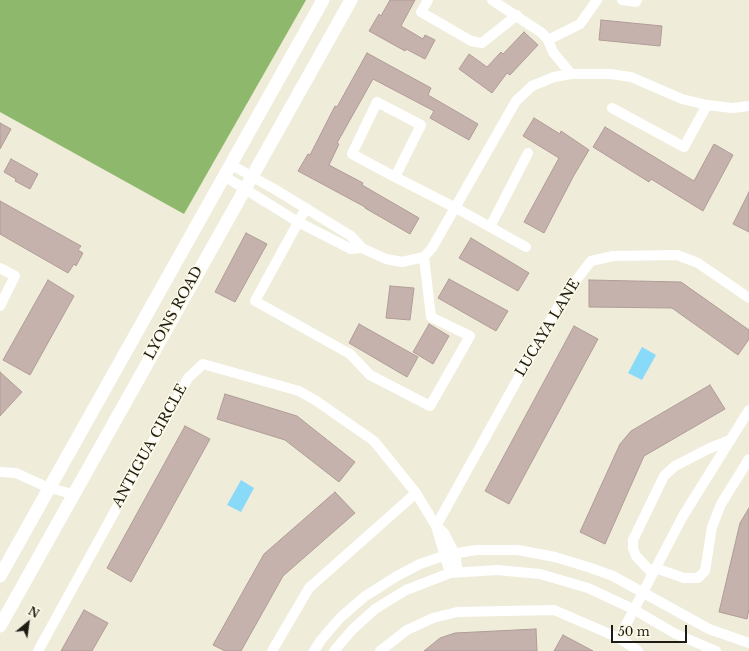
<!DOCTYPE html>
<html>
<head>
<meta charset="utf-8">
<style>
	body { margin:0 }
	#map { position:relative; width:749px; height:651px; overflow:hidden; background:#f0ecda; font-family:"Libre Baskerville",serif }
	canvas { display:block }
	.north { position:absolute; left:8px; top:603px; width:40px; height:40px; -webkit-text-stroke:3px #fdf9e7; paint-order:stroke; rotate:29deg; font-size:11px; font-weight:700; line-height:16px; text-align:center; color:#1c1b14 }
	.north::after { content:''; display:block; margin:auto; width:14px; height:18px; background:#1c1b14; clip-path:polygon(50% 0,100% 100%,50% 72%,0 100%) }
	.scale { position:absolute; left:611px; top:625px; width:76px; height:18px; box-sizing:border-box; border:2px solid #1c1b14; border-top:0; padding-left:5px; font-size:12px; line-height:14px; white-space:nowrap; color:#1c1b14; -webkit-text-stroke:3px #fdf9e7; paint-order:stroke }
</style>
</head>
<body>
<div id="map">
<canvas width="749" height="651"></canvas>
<div class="north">N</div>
<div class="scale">50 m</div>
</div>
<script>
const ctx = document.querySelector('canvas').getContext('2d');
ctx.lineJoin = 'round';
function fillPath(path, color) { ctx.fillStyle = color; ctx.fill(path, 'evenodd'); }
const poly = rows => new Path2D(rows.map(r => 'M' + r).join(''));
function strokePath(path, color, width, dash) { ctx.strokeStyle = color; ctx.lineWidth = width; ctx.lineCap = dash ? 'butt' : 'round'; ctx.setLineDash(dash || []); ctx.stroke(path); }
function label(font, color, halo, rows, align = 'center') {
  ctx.font = font + ' "Libre Baskerville",serif'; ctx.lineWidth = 3; ctx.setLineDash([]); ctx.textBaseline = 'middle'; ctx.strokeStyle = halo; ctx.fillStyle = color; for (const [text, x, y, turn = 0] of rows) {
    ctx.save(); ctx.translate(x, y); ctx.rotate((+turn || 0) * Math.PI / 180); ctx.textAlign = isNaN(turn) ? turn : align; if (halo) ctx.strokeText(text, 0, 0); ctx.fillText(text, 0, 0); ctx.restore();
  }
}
const forest = poly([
	[0,0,306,0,184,214,0,112]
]);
const water = poly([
	[642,347,656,355,642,380,628,373],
	[241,480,254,488,241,512,227,505]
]);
const building = poly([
	[390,0,415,0,401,26,423,39,425,35,435,40,425,59,406,49,405,51,369,31,379,14,381,16,390,0],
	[601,20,662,26,660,46,599,40,601,20],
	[524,32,538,45,510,75,507,73,492,93,459,69,469,54,487,67,501,52,503,54,524,32],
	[367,53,431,88,428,95,478,124,469,140,430,118,434,111,373,79,337,143,339,144,329,165,363,183,362,185,419,218,410,234,365,208,365,207,298,171,308,154,310,155,335,106,337,107,367,53],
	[534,118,560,134,561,131,589,150,573,177,544,233,524,222,559,158,523,136,534,118],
	[0,123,11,129,0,149,0,123],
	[605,127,694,181,714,144,733,155,703,211,651,179,649,182,593,147,605,127],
	[11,159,38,174,30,189,15,181,16,179,4,172,11,159],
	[749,192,749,232,733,224,749,192],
	[0,201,81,246,78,250,83,253,76,266,74,264,68,273,0,234,0,201],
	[246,233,267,244,235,302,215,292,246,233],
	[471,238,529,273,518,291,459,258,471,238],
	[449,279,508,311,496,331,438,298,449,279],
	[48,280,74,296,30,375,3,360,48,280],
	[589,280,681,282,749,330,749,339,738,355,672,308,589,307,589,280],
	[390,286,414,288,410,320,386,318,390,286],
	[359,324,418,357,407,377,349,343,359,324],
	[429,324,449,336,433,364,413,352,429,324],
	[574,326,598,339,509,504,485,491,574,326],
	[0,372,22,392,0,416,0,372],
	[710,385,725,409,644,456,605,544,580,532,620,444,631,431,710,385],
	[225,394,297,416,355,462,339,482,285,440,217,419,225,394],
	[185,426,210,439,131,582,107,568,185,426],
	[335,492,355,513,283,576,241,651,225,651,213,645,264,554,335,492],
	[749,508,749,609,747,619,719,612,740,523,749,508],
	[84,610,108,623,92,651,61,651,84,610],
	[536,629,537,651,424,651,440,638,455,633,536,629],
	[563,635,593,651,554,651,563,635]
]);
const minor = poly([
	[428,0,421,12,471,41,482,43,517,15],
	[492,0,542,33,548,40,553,52,571,74],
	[622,0,636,2,637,0],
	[548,40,580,24,597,0],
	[612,108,684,147,707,105],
	[230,164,276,190,351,236,362,248,386,259,402,262,424,257],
	[224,176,298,222,351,249,362,248],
	[395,177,421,125,377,102,352,154,395,177,456,208,526,247],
	[306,208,255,301,350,354,370,375,430,406,470,336,431,317,424,257],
	[490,227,528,153],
	[424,257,432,248,516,101,532,86,554,77,571,74,610,74,631,77,682,99,707,105,733,108,749,106],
	[0,268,15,276,0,306],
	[0,472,16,473,49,488,73,494],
	[416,493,436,526,450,573],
	[436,526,564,296,591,261,613,256,677,255,698,263,749,298],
	[441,530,444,533,455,554,458,572],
	[655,568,684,578,698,578,705,571,712,527,721,504,749,459],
	[652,573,636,556,633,548,633,540,664,476,675,466,708,449,730,440],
	[619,638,683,516,749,410],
	[38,651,188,378,203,364,299,391,315,400,374,441,416,493,309,588,272,651],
	[314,651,321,640,340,618,364,597,397,576,420,564,446,555,476,550,518,550,555,557,591,568,613,576,709,629,749,643],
	[334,651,353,629,375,609,406,590,450,573,497,570,540,574,588,588,633,609,674,633,716,651],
	[380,651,407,630,433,618,457,612,554,610,619,638,638,651]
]);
const major = poly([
	[0,576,323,0],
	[0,626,351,0]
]);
const streetNames = [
	["LYONS ROAD",174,313,-61],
	["LUCAYA LANE",548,328,-59],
	["ANTIGUA CIRCLE",150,446,-61]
];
fillPath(forest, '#8eb86c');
fillPath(water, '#89d9f9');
fillPath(building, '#c6b2ad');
strokePath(building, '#b09c97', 1);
strokePath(minor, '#fff', 10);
strokePath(major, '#fff', 13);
label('14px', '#1c1b14', '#fdf9e7', streetNames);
</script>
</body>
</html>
